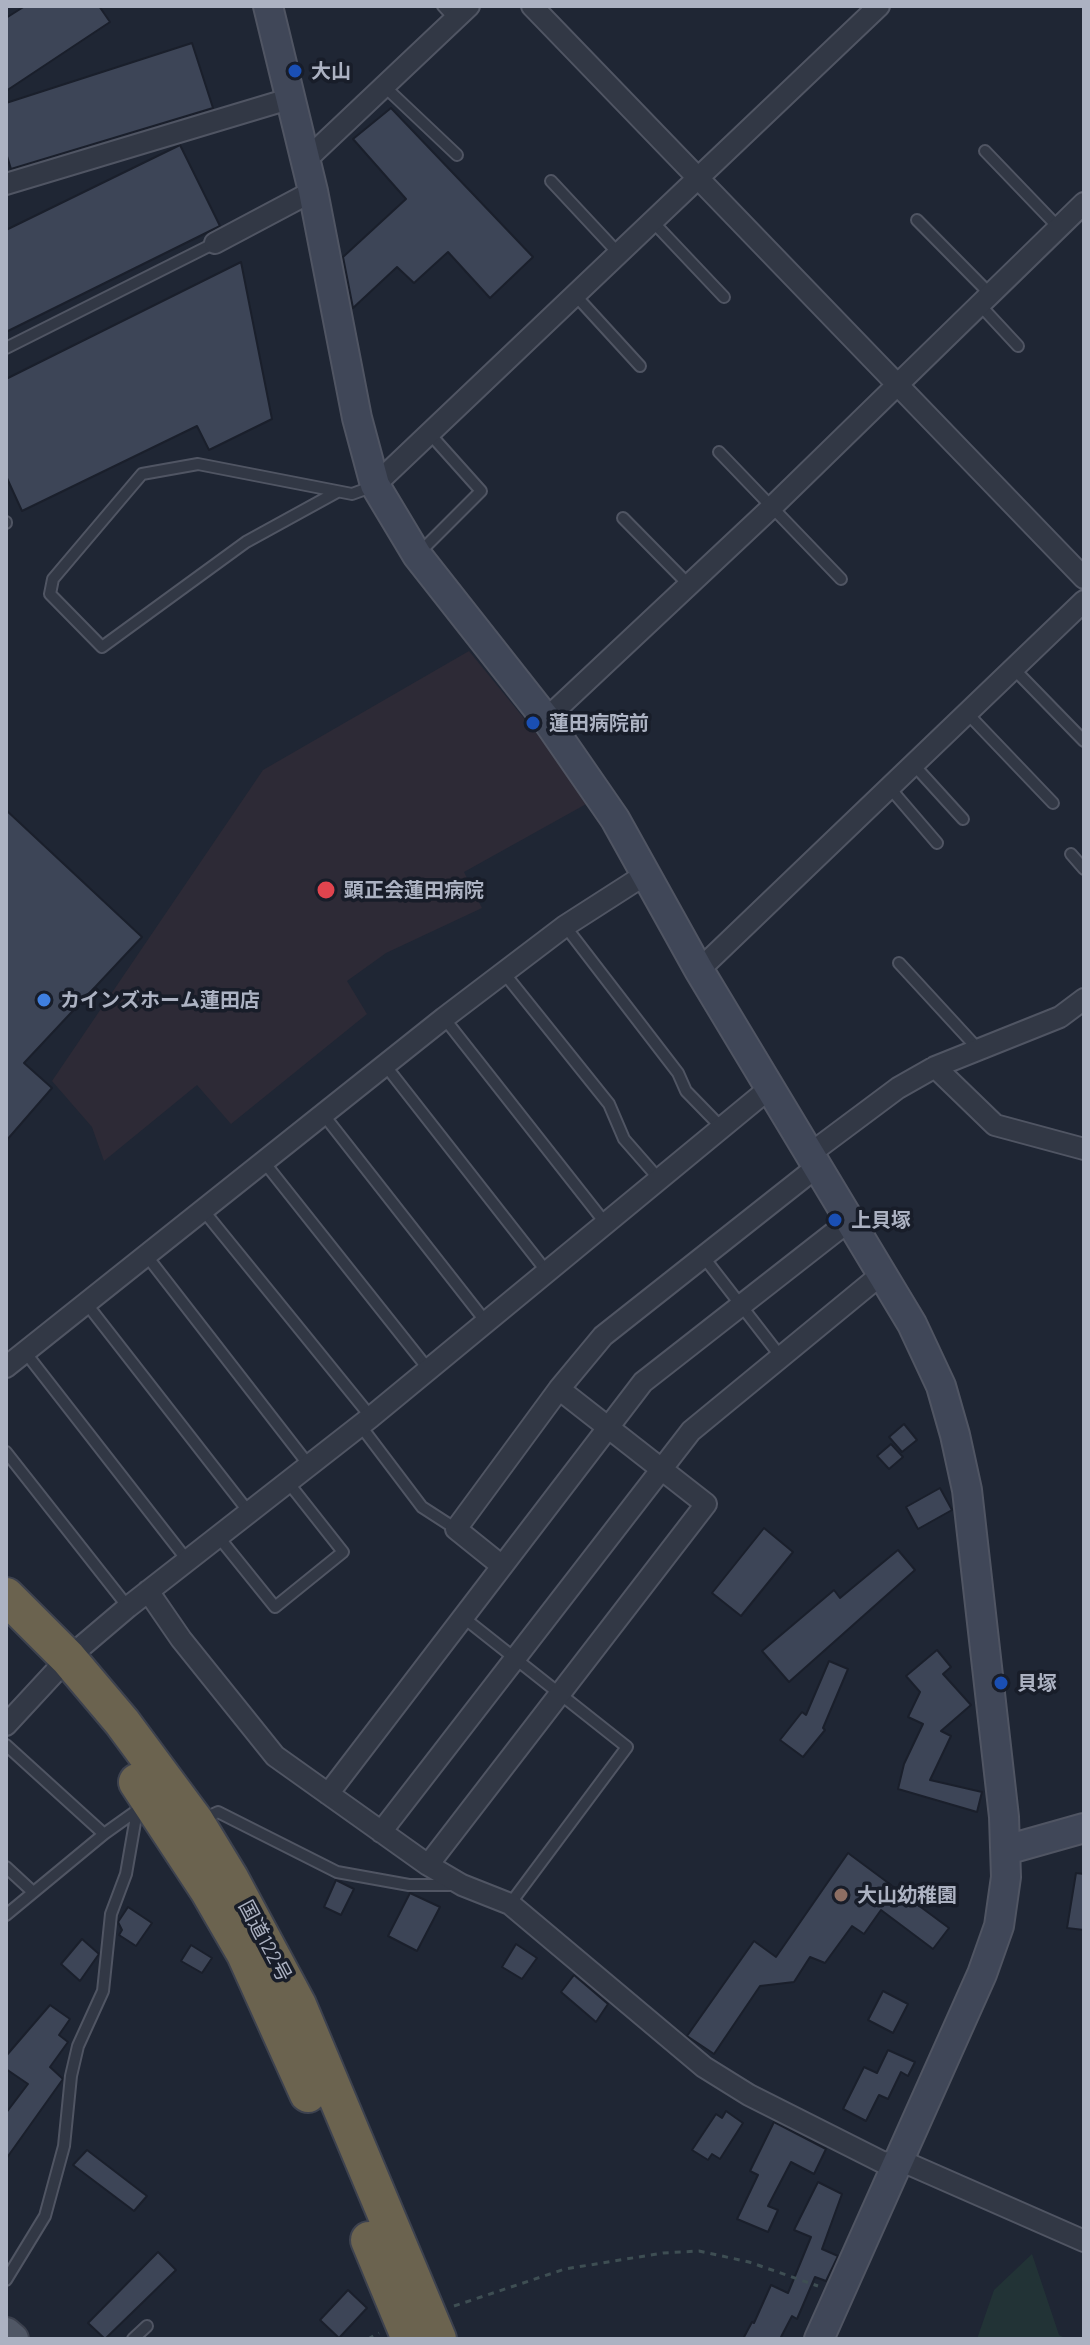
<!DOCTYPE html>
<html>
<head>
<meta charset="utf-8">
<style>
	body { margin:0 }
	#map { position:relative; width:1090px; height:2345px; overflow:hidden; background:#1f2634; font-family:Barlow,sans-serif }
	canvas { display:block }
	.frame { position:absolute; inset:0; border:8px solid #acb2c2; pointer-events:none }
</style>
</head>
<body>
<div id="map">
<canvas width="1090" height="2345"></canvas>
<div class="frame"></div>
</div>
<script>
const ctx = document.querySelector('canvas').getContext('2d');
ctx.lineJoin = 'round';
function fillPath(path, color) { ctx.fillStyle = color; ctx.fill(path, 'evenodd'); }
const poly = rows => new Path2D(rows.map(r => 'M' + r).join(''));
function strokePath(path, color, width, dash) { ctx.strokeStyle = color; ctx.lineWidth = width; ctx.lineCap = dash ? 'butt' : 'round'; ctx.setLineDash(dash || []); ctx.stroke(path); }
function label(font, color, halo, rows, align = 'center') {
  ctx.font = font + ' Barlow,"Noto Sans JP",sans-serif'; ctx.lineWidth = 7; ctx.setLineDash([]); ctx.textBaseline = 'middle'; ctx.strokeStyle = halo; ctx.fillStyle = color; for (const [text, x, y, turn = 0] of rows) {
    ctx.save(); ctx.translate(x, y); ctx.rotate((+turn || 0) * Math.PI / 180); ctx.textAlign = isNaN(turn) ? turn : align; if (halo) ctx.strokeText(text, 0, 0); ctx.fillText(text, 0, 0); ctx.restore();
  }
}
const medical = poly([
	[469,651,567,771,588,803,464,872,482,908,386,953,347,981,367,1014,231,1124,197,1085,104,1161,92,1127,52,1081,263,770]
]);
const green = poly([
	[1032,2254,1059,2335,1067,2339,977,2339,994,2290]
]);
const building = poly([
	[25,6,99,6,110,22,6,91,6,18,25,6],
	[192,43,213,108,11,169,6,153,6,103,192,43],
	[391,108,533,257,490,298,448,252,414,283,397,267,353,308,343,257,406,199,353,139,391,108],
	[180,145,220,226,6,332,6,230,180,145],
	[241,262,272,419,209,450,197,426,22,511,6,476,6,379,241,262],
	[6,810,142,937,24,1063,52,1088,6,1141,6,810],
	[904,1424,917,1440,902,1452,889,1437,904,1424],
	[891,1444,903,1457,889,1469,877,1456,891,1444],
	[940,1488,952,1510,918,1529,906,1507,940,1488],
	[764,1528,793,1552,741,1616,712,1593,764,1528],
	[898,1550,915,1570,789,1682,762,1651,834,1590,840,1598,898,1550],
	[937,1650,951,1667,943,1674,971,1705,941,1731,951,1736,930,1780,982,1792,977,1812,898,1789,904,1764,923,1724,908,1717,920,1692,906,1676,937,1650],
	[829,1661,848,1669,823,1728,825,1730,803,1757,780,1740,802,1712,806,1715,829,1661],
	[848,1853,949,1928,933,1949,881,1910,864,1934,852,1926,825,1963,810,1957,794,1982,760,1986,714,2054,687,2036,754,1941,776,1957,848,1853],
	[1076,1873,1084,1874,1084,1930,1067,1928,1076,1873],
	[336,1880,354,1889,341,1915,324,1907,336,1880],
	[410,1893,440,1907,417,1951,388,1936,410,1893],
	[128,1907,152,1923,136,1946,119,1935,122,1930,118,1922,128,1907],
	[82,1939,99,1954,80,1981,61,1964,82,1939],
	[516,1944,537,1958,522,1979,502,1967,516,1944],
	[191,1945,212,1958,202,1973,181,1961,191,1945],
	[574,1975,608,2004,596,2022,561,1992,574,1975],
	[883,1991,908,2004,893,2033,868,2020,883,1991],
	[50,2005,70,2019,59,2035,68,2042,50,2067,63,2079,6,2159,6,2113,28,2084,6,2069,6,2056,50,2005],
	[888,2050,915,2062,908,2076,901,2072,888,2099,879,2095,866,2121,843,2109,864,2067,877,2073,888,2050],
	[726,2111,743,2123,720,2159,712,2154,708,2160,692,2150,716,2114,722,2118,726,2111],
	[774,2122,826,2149,814,2174,791,2162,768,2206,778,2210,768,2232,737,2219,758,2175,750,2171,774,2122],
	[87,2150,147,2196,134,2211,73,2165,87,2150],
	[818,2182,842,2194,822,2249,838,2256,826,2281,815,2277,797,2319,792,2316,781,2337,784,2339,743,2339,752,2322,754,2323,771,2285,788,2293,811,2237,794,2230,818,2182],
	[158,2252,176,2270,105,2339,88,2323,158,2252],
	[348,2290,367,2308,339,2338,320,2320,348,2290]
]);
const path = poly([
	[454,2306,565,2269,663,2253,699,2251,749,2262,818,2286],
	[368,2339,379,2333]
]);
const lane = poly([
	[443,6,455,19],
	[384,86,457,155],
	[985,151,1058,227],
	[551,181,620,255],
	[917,220,990,294],
	[654,223,724,297],
	[576,296,640,366],
	[979,304,1018,346],
	[6,348,215,243],
	[719,452,841,579],
	[337,492,246,542,102,647,50,594,53,579,142,474,198,464,352,494,374,486],
	[623,518,688,584],
	[6,522,6,523],
	[417,555,481,491,430,434],
	[1013,668,1084,741],
	[966,712,1053,803],
	[913,764,963,819],
	[889,787,937,843],
	[1071,854,1084,869],
	[565,926,678,1073,686,1091,722,1128],
	[899,963,979,1050],
	[504,973,609,1104,624,1139,659,1179],
	[444,1018,606,1224],
	[385,1065,547,1272],
	[323,1114,486,1322],
	[264,1162,429,1370],
	[203,1210,371,1417],
	[146,1255,308,1464],
	[702,1255,781,1357],
	[86,1303,248,1511],
	[25,1352,187,1560],
	[360,1425,422,1507,456,1529],
	[6,1452,128,1607],
	[217,1535,275,1607,343,1552,287,1481],
	[464,1618,627,1747,510,1904],
	[6,1745,104,1834],
	[201,1820,218,1812,337,1872,409,1885,456,1885],
	[6,1867,33,1892],
	[6,1915,104,1834,139,1809],
	[6,2280,45,2216,64,2146,71,2076,78,2046,103,1991,111,1914,126,1874,137,1811],
	[133,2339,147,2326]
]);
const street = poly([
	[532,6,1084,578],
	[306,160,469,6],
	[6,184,292,98],
	[215,243,313,191],
	[375,485,879,6],
	[546,719,772,507,1084,203],
	[699,970,1084,601],
	[935,1067,995,1125,1084,1149],
	[811,1153,898,1088,935,1067,1060,1017,1084,999],
	[6,1367,444,1018,565,926,646,874],
	[502,1566,456,1529,559,1389,603,1336,818,1166],
	[148,1591,181,1639,275,1756,428,1865,462,1885,510,1904,704,2067,749,2095,882,2162,911,2165,1084,2241],
	[6,1725,68,1658,128,1607,371,1417,771,1087],
	[328,1794,643,1382,850,1220],
	[381,1832,691,1431,883,1273],
	[428,1865,706,1504,559,1389]
]);
const secondary = poly([
	[268,6,313,191,357,418,375,485,417,555,546,719,615,819,699,970,912,1324,941,1386,955,1435,967,1490,1004,1817,1006,1877,999,1926,982,1974,819,2339],
	[1006,1850,1084,1828]
]);
const primary = poly([
	[6,2333,13,2339]
]);
const highway = poly([
	[6,1596,68,1658,122,1722,196,1822,230,1878,298,2005,438,2339],
	[137,1782,208,1890,245,1954,308,2094],
	[369,2240,410,2339]
]);
const markers = [
	[295,71,8,"#1a4fb4"],
	[533,723,8,"#1a4fb4"],
	[326,890,10,"#e0444e"],
	[44,1000,8,"#3f7fe0"],
	[835,1220,8,"#1a4fb4"],
	[1001,1683,8,"#1a4fb4"],
	[841,1895,8,"#8d6e63"]
];
const poiNames = [
	["大山",311,71],
	["蓮田病院前",549,723],
	["顕正会蓮田病院",344,890],
	["カインズホーム蓮田店",60,1000],
	["上貝塚",851,1220],
	["貝塚",1017,1683],
	["大山幼稚園",857,1895]
];
const streetNames = [
	["国道122号",265,1941,62]
];
fillPath(medical, '#2d2a36');
fillPath(green, '#223336');
fillPath(building, '#3d4557');
strokePath(building, '#1a1f2b', 2);
strokePath(lane, '#505563', 14);
strokePath(street, '#505563', 24);
strokePath(secondary, '#505563', 32);
strokePath(primary, '#3c414e', 34);
strokePath(highway, '#3d424f', 40);
strokePath(path, '#3e4e53', 3, [6, 6]);
strokePath(lane, '#323845', 10);
strokePath(street, '#323845', 20);
strokePath(secondary, '#404758', 28);
strokePath(primary, '#505765', 30);
strokePath(highway, '#6b634f', 36);
for (const [x, y, r, color] of markers) { const dot = new Path2D(); dot.arc(x, y, r, 0, 2 * Math.PI); ctx.fillStyle = color; ctx.fill(dot); strokePath(dot, '#181d29', 3); }
label('bold 20px', '#acb2c2', '#181d29', poiNames, 'left');
label('20px', '#acb2c2', '#181d29', streetNames);
</script>
</body>
</html>
